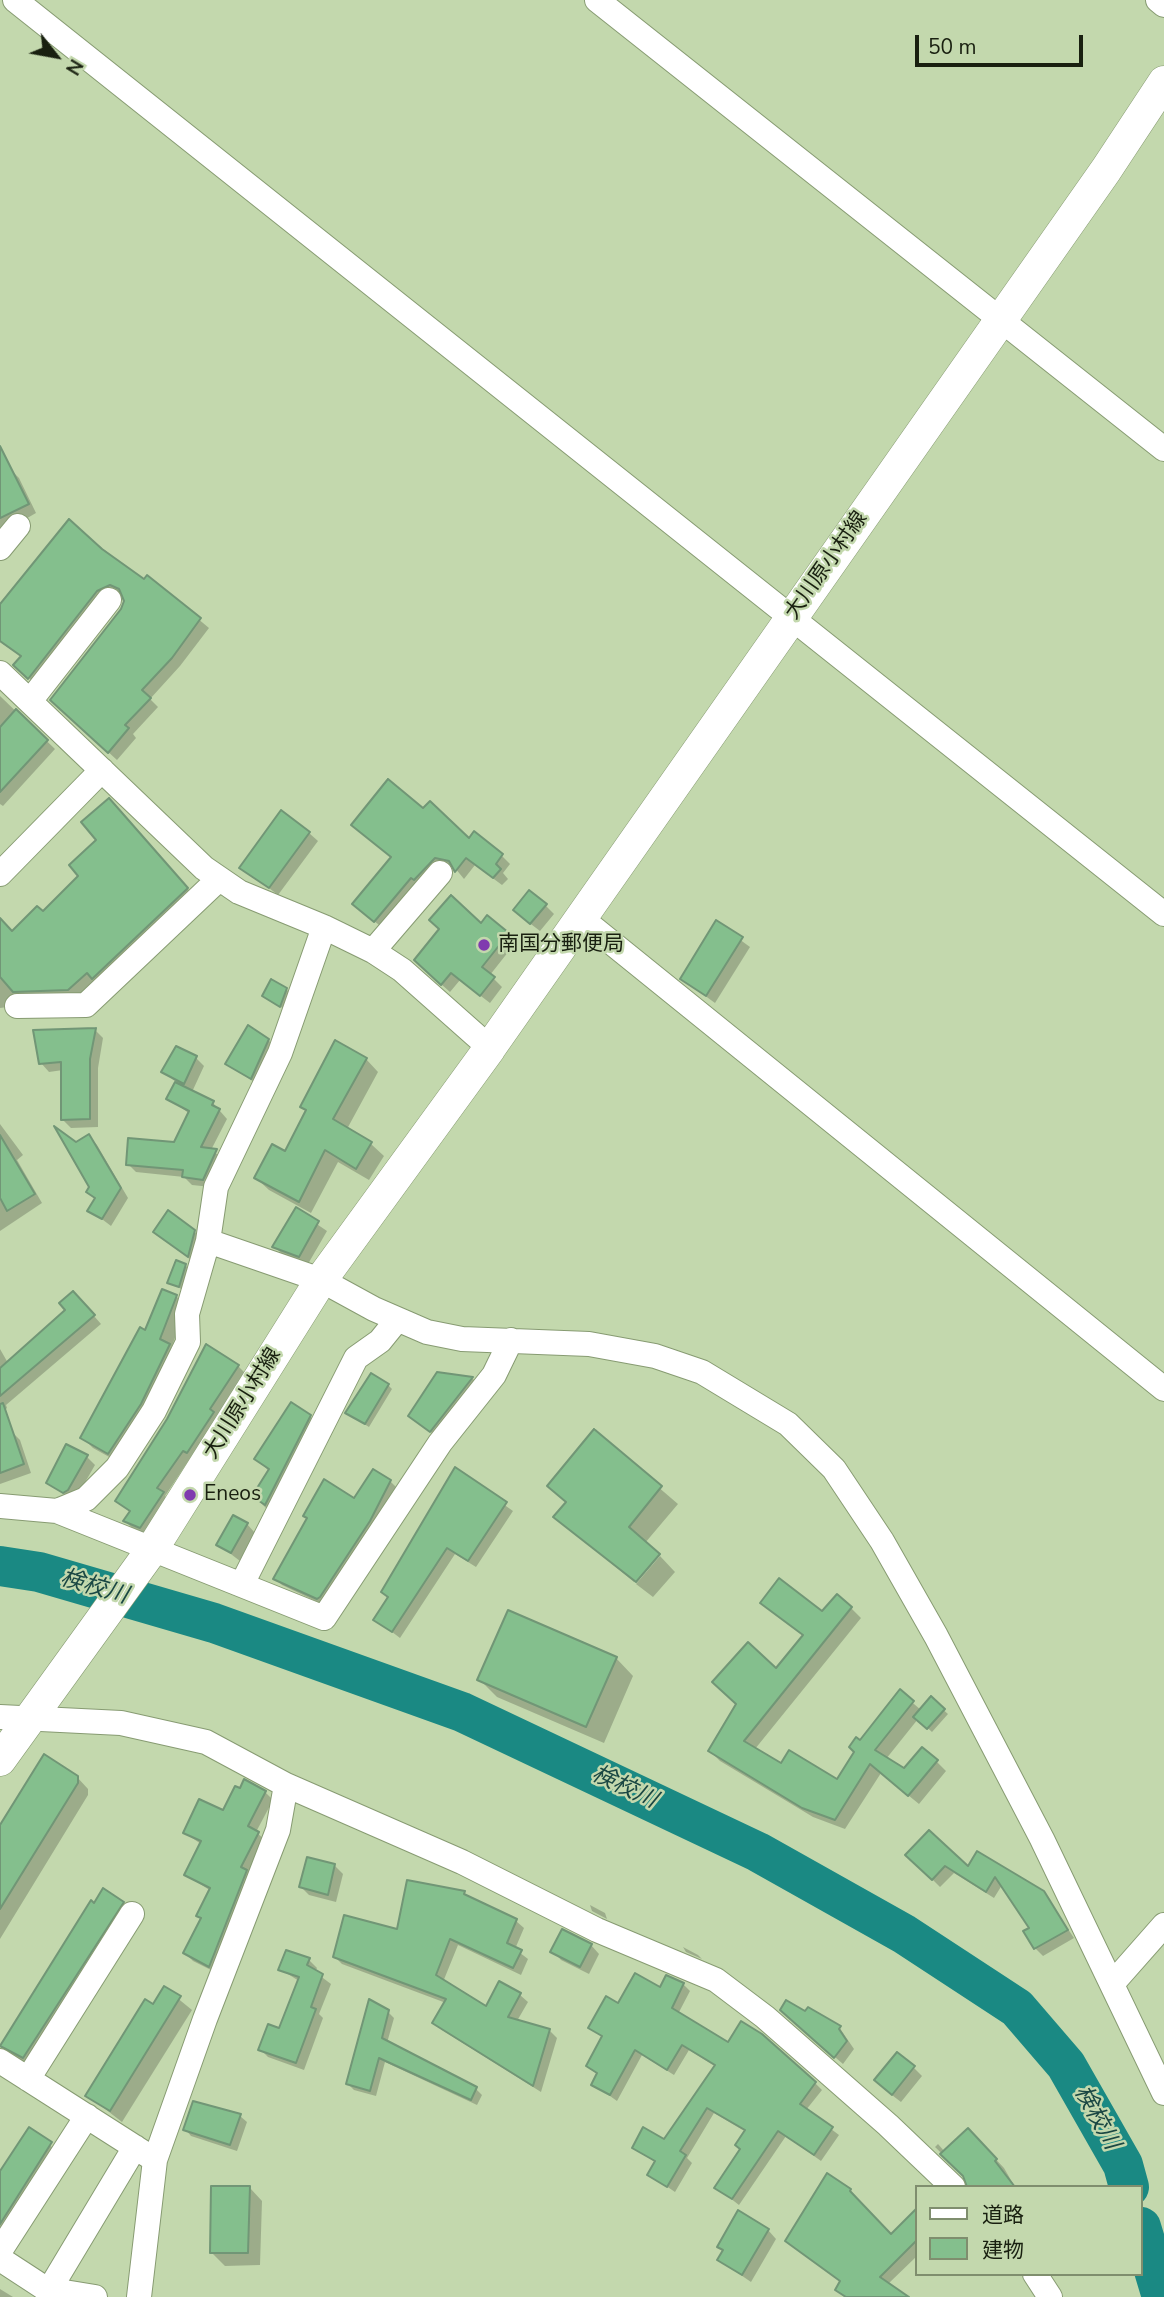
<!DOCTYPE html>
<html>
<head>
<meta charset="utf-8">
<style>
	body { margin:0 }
	#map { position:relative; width:1164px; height:2297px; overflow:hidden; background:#c3d8ad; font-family:"Nunito Sans","Noto Sans JP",sans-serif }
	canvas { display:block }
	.legend { position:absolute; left:915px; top:2185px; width:228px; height:91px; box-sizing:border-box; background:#c3d8ad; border:2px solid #7f8e6e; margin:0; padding:9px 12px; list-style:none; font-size:21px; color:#192010 }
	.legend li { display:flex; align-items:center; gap:14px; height:35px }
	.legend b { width:35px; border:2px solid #7f8e6e }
	.north { position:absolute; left:21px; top:21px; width:70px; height:70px; -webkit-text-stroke:5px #c3d8ad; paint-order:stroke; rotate:121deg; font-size:19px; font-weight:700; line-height:28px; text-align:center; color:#192010 }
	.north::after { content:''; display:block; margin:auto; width:24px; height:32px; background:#192010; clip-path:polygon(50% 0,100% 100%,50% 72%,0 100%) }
	.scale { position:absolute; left:915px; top:35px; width:168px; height:32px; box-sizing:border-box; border:4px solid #192010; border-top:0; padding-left:9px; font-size:21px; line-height:24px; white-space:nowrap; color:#192010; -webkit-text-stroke:5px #c3d8ad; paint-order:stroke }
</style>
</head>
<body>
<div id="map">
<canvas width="1164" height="2297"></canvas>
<ul class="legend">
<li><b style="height:9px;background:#fff"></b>道路</li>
<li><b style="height:19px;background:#84bf8d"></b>建物</li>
</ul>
<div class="north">N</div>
<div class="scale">50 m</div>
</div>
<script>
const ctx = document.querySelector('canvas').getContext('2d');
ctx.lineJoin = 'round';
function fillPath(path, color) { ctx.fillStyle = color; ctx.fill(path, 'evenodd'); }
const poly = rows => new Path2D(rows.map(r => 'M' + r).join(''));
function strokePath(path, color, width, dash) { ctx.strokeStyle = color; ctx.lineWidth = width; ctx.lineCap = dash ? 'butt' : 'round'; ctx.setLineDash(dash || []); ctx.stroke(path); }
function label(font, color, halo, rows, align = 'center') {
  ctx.font = font + ' "Nunito Sans","Noto Sans JP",sans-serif'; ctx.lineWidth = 5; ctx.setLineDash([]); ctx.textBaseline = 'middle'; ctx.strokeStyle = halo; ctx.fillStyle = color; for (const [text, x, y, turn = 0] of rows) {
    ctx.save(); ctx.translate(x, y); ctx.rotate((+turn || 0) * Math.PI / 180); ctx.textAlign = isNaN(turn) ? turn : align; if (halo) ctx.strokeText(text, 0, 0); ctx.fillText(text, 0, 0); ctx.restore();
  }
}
const shadow = poly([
	[11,470,19,478,36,513,15,525,0,543,0,475],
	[69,522,144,581,148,577,209,628,180,666,150,699,158,707,133,734,136,738,117,760,60,708,122,610,126,601,123,594,106,599,37,686,16,665,22,657,0,642,0,603],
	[0,696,55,749,3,806,0,804],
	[118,809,195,897,77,998,0,1008,0,920,12,933,43,914,81,876],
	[423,810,469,841,502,856,510,864,503,873,508,879,502,885,475,865,464,879,455,868,444,865,384,929,363,912],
	[309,833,318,841,278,895,242,867],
	[546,906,554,914,540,931,523,918],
	[717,923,750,947,715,1003,682,979],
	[481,925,508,934,516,942,490,975,502,987,490,1003,460,980,450,992,424,969],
	[286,989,290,993,284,1009,264,996],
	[95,1030,103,1038,98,1068,98,1127,71,1128,62,1119,63,1070,49,1072,41,1063],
	[268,1040,277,1048,260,1086,227,1064],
	[196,1058,204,1066,192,1092,213,1103,227,1119,211,1150,224,1159,211,1187,192,1185,184,1177,136,1172,128,1164,175,1144,190,1114,169,1099,177,1083,164,1072],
	[366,1059,378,1072,347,1129,371,1144,384,1156,369,1180,338,1162,311,1213,269,1190,256,1178,285,1153,307,1112,302,1106],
	[0,1124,23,1155,17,1160,42,1203,0,1231],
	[89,1137,97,1145,128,1198,111,1226,90,1210,96,1200,88,1192,91,1187,76,1144],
	[296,1210,327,1231,308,1264,283,1255,275,1247],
	[194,1231,202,1240,196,1264,155,1232],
	[185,1265,189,1269,183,1290,169,1282],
	[176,1296,187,1307,171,1348,180,1356,120,1463,93,1448,82,1437,145,1332],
	[81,1301,101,1324,6,1405,7,1408,0,1415,0,1349,8,1363],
	[238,1366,246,1374,165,1496,171,1502,149,1535,133,1529,125,1521,131,1512,117,1500],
	[438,1374,473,1379,485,1391,444,1443,410,1415],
	[388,1385,392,1389,369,1427,351,1416],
	[310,1416,323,1429,267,1509,254,1496,270,1472,256,1459],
	[12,1432,20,1440,31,1473,0,1484,0,1440],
	[594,1432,678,1504,645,1543,658,1554,634,1582,555,1517,567,1503,550,1486],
	[87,1457,95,1465,76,1498,72,1500,48,1483],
	[455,1470,513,1511,476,1567,455,1554,400,1638,375,1619],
	[390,1481,397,1488,324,1605,282,1585,275,1578,354,1500],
	[247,1524,255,1533,240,1561,219,1545],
	[660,1556,675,1572,653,1597,636,1584],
	[763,1602,823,1614,851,1608,861,1618,755,1749,782,1766,838,1781,860,1742,900,1692,921,1710,931,1699,948,1714,932,1732,918,1719,886,1759,905,1771,936,1761,946,1771,919,1804,881,1773,845,1829,813,1817,720,1761,710,1751,804,1636],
	[616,1658,633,1676,604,1743,497,1697,479,1679],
	[77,1777,88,1789,88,1795,0,1939,0,1831],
	[265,1792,273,1800,256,1832,266,1841,217,1973,193,1961,185,1953,202,1919,211,1891,186,1875,201,1844,185,1833],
	[908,1855,968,1868,1043,1892,1074,1938,1043,1956,1035,1948,1031,1928,1002,1885,994,1898,954,1873,940,1887],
	[308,1859,335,1866,343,1874,336,1902,309,1895,301,1887],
	[464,1893,471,1900,516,1921,524,1928,515,1949,528,1959,521,1975,458,1945,443,1982,487,2008,520,1995,528,2002,517,2021,549,2030,557,2038,541,2092,442,2030,434,2023,446,2003,342,1964,335,1957,398,1932],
	[123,1903,135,1915,36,2070,14,2058,1,2046,94,1905],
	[590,1905,605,1913,607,1919,592,1911],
	[591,1945,599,1954,589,1974,561,1960,553,1951],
	[683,1947,698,1955,702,1959,686,1952],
	[309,1960,317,1968,315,1972,331,1984,319,2014,323,2018,304,2070,268,2057,260,2049,280,2031,299,1981,280,1969],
	[683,1984,690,1991,678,2014,728,2045,815,2083,822,2090,806,2110,839,2135,821,2161,786,2136,739,2205,717,2188,741,2149,746,2132,714,2113,687,2158,692,2163,675,2192,650,2175,656,2163,634,2147,665,2142,716,2067,689,2050,674,2075,642,2055,617,2101,593,2084,598,2075,588,2066,603,2038,590,2027,618,2005],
	[165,1988,192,2010,122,2122,87,2095],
	[388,2012,394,2018,387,2043,476,2089,482,2095,477,2105,385,2062,376,2096,354,2090,348,2084],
	[790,2018,839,2027,854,2049,843,2064],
	[914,2068,922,2076,901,2102,884,2089],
	[194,2103,240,2116,247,2122,237,2151,191,2136,185,2129],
	[30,2129,64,2157,0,2256,0,2174],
	[968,2130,1004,2168,1015,2187,969,2187,965,2176,935,2147,938,2144,945,2152],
	[250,2188,262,2201,260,2265,225,2266,212,2253],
	[850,2190,891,2236,917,2211,917,2256,888,2284,906,2297,844,2297,837,2289,841,2282,787,2241],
	[768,2230,776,2239,751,2282,719,2260],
	[0,2289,13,2297,0,2297]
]);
const river = poly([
	[0,1566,39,1572,214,1623,462,1712,758,1852,904,1934,1017,2008,1066,2065,1123,2165,1129,2187],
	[1141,2227,1162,2297]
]);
const building = poly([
	[0,446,29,504,0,518,0,446],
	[69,519,102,549,144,579,147,575,201,618,172,658,142,690,151,698,125,725,129,728,108,753,50,700,121,609,124,601,119,589,110,585,97,591,28,679,13,665,21,656,0,641,0,604,69,519],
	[16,709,48,740,0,792,0,727,16,709],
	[388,779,423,808,430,801,469,838,474,831,503,854,496,864,501,869,493,878,466,858,455,872,449,861,435,858,414,880,411,878,374,922,352,904,391,857,351,825,388,779],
	[109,798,188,888,92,979,87,973,68,990,13,992,0,977,0,918,12,931,37,906,43,911,78,876,69,865,96,840,81,822,109,798],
	[281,810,310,832,269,888,239,868,281,810],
	[529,890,547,904,530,924,513,910,529,890],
	[451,895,481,923,487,915,509,933,482,967,495,977,480,996,451,973,441,985,414,960,439,929,429,920,451,895],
	[716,920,743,937,706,996,680,979,716,920],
	[271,979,287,988,280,1007,262,996,271,979],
	[248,1025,269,1039,251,1079,225,1064,248,1025],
	[96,1028,90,1059,90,1119,61,1120,61,1062,39,1064,33,1030,96,1028],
	[335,1040,367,1058,333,1119,372,1142,356,1169,325,1150,299,1202,254,1178,272,1144,285,1151,306,1110,300,1107,335,1040],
	[176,1046,197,1056,184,1084,161,1072,176,1046],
	[175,1082,214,1101,212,1105,220,1109,201,1147,217,1149,203,1180,182,1177,183,1170,126,1165,128,1138,174,1142,189,1111,166,1099,175,1082],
	[54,1126,76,1142,89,1134,121,1188,102,1219,87,1211,95,1198,86,1192,89,1187,54,1126],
	[0,1135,35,1194,7,1211,0,1198,0,1135],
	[296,1207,319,1221,299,1257,272,1247,296,1207],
	[168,1210,195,1230,188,1257,153,1232,168,1210],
	[176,1260,186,1264,179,1287,167,1283,176,1260],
	[162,1289,177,1295,160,1339,170,1344,141,1404,108,1454,80,1438,140,1327,145,1330,162,1289],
	[73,1291,95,1315,0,1396,0,1368,65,1310,59,1303,73,1291],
	[206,1344,239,1365,210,1409,214,1412,187,1453,183,1451,157,1488,164,1492,140,1528,123,1521,130,1511,115,1501,167,1419,206,1344],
	[437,1372,473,1377,430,1432,408,1416,437,1372],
	[371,1373,389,1384,365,1424,345,1413,371,1373],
	[291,1402,311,1415,265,1505,252,1496,269,1469,254,1459,291,1402],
	[3,1403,24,1464,0,1473,0,1404,3,1403],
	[594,1429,662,1486,629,1527,660,1554,636,1582,553,1517,566,1502,547,1486,594,1429],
	[66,1444,88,1455,68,1490,63,1493,46,1483,66,1444],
	[455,1467,507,1502,468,1561,447,1548,392,1632,373,1620,388,1597,381,1592,455,1467],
	[373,1469,391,1480,370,1521,320,1597,317,1599,273,1579,307,1518,303,1516,324,1479,354,1498,373,1469],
	[233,1515,248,1523,231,1553,216,1545,233,1515],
	[779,1578,822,1611,837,1594,852,1607,744,1741,781,1763,789,1750,837,1779,854,1752,849,1747,856,1737,860,1740,900,1689,914,1701,875,1750,904,1768,922,1747,938,1760,908,1796,870,1764,835,1820,802,1808,708,1751,736,1704,712,1682,748,1642,776,1668,803,1635,760,1603,779,1578],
	[508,1610,617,1657,586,1727,477,1680,508,1610],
	[931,1696,945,1709,927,1729,913,1717,931,1696],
	[44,1754,78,1776,78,1783,0,1909,0,1825,44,1754],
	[244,1779,266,1791,248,1826,259,1832,241,1867,247,1870,209,1967,183,1953,201,1918,196,1916,210,1888,184,1875,201,1841,183,1833,199,1799,223,1810,235,1786,240,1788,244,1779],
	[929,1830,968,1866,977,1851,1044,1891,1068,1930,1034,1949,1023,1931,1029,1928,995,1877,986,1892,945,1866,932,1880,905,1855,929,1830],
	[307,1857,335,1864,328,1895,299,1887,307,1857],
	[407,1880,465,1891,464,1894,517,1919,507,1943,522,1950,513,1968,450,1939,436,1975,486,2006,499,1981,521,1993,508,2017,550,2029,533,2086,432,2023,446,1999,333,1957,344,1915,397,1929,407,1880],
	[103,1888,124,1902,23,2058,0,2046,91,1900,94,1903,103,1888],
	[562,1929,592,1944,580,1967,550,1952,562,1929],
	[286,1950,310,1958,307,1965,323,1974,311,2007,316,2009,296,2063,258,2050,268,2024,279,2028,299,1977,278,1970,286,1950],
	[635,1973,660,1987,666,1975,684,1983,672,2008,728,2042,741,2021,762,2034,816,2082,800,2104,833,2127,814,2155,778,2131,732,2199,714,2188,740,2149,735,2145,745,2130,707,2108,680,2151,686,2155,667,2187,647,2175,655,2161,632,2148,643,2127,664,2139,715,2065,682,2045,667,2070,635,2050,610,2095,591,2085,597,2073,586,2066,602,2036,588,2028,606,1996,618,2003,635,1973],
	[164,1986,181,1996,110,2111,85,2096,145,1999,153,2004,164,1986],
	[369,1999,389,2010,382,2038,477,2087,471,2100,379,2058,370,2091,346,2084,369,1999],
	[786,2000,805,2011,808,2007,841,2026,839,2029,847,2041,834,2058,780,2010,786,2000],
	[897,2052,915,2066,892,2095,874,2080,897,2052],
	[193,2101,241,2114,230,2145,183,2130,193,2101],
	[29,2127,52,2142,0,2224,0,2171,29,2127],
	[968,2128,997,2159,995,2161,1015,2187,967,2187,963,2176,940,2154,968,2128],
	[827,2173,851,2189,850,2191,891,2234,917,2208,917,2240,880,2277,909,2297,846,2297,835,2290,840,2281,785,2241,827,2173],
	[211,2186,250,2186,248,2253,210,2253,211,2186],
	[738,2210,769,2229,742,2275,717,2260,723,2250,717,2247,738,2210]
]);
const minor = poly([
	[15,0,1164,914],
	[597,0,1164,449],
	[1158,0,1164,5],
	[0,548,18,526],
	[0,673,204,868,239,892,324,927,373,951,402,970,490,1048],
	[30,701,109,600],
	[0,874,102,770],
	[581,918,1164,1389],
	[373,951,440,873],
	[17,1006,86,1005,219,879],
	[208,1241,321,1280,374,1309,427,1332,462,1339,589,1344,655,1356,702,1372,788,1424,834,1469,882,1541,936,1636,1042,1839,1164,2093],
	[0,1506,57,1511,324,1618,440,1443,494,1375,511,1340],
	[57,1511,86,1499,117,1468,154,1411,188,1342,187,1314,208,1241,216,1187,280,1053,324,927],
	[242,1584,356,1358,380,1341,397,1320],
	[0,1717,121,1723,206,1742,286,1785,462,1862,597,1930,716,1980,765,2017,888,2125,953,2187],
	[1112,1984,1164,1925],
	[0,2061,155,2160],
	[28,2079,132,1914],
	[0,2251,87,2116],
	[0,2259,46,2289,95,2297],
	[1035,2274,1050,2297],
	[51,2287,135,2147],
	[139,2297,155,2160,205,2019,278,1830,286,1785]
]);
const major = poly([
	[489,1049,1106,170,1164,82],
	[0,1760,151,1551,321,1280,490,1048]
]);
const markers = [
	[484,945,7,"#803baf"],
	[190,1495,7,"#803baf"]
];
const streetNames = [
	["大川原小村線",827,566,-55],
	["大川原小村線",243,1404,-58]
];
const poiNames = [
	["南国分郵便局",498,945],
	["Eneos",204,1495]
];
const waterNames = [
	["検校川",94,1588,16],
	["検校川",624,1788,25],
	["検校川",1096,2118,61]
];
fillPath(shadow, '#0003');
strokePath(river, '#1a8983', 40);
fillPath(building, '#84bf8d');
strokePath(building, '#719676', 2);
strokePath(minor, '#879b72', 26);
strokePath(major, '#879b72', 33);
strokePath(minor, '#fff', 24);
strokePath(major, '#fff', 32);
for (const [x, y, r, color] of markers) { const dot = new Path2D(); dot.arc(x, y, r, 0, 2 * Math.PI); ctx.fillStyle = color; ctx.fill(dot); strokePath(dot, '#c3d8ad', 2.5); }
label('21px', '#192010', '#c3d8ad', streetNames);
label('21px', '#192010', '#c3d8ad', poiNames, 'left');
label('italic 23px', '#1a4743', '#c3d8ad', waterNames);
</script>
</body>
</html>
